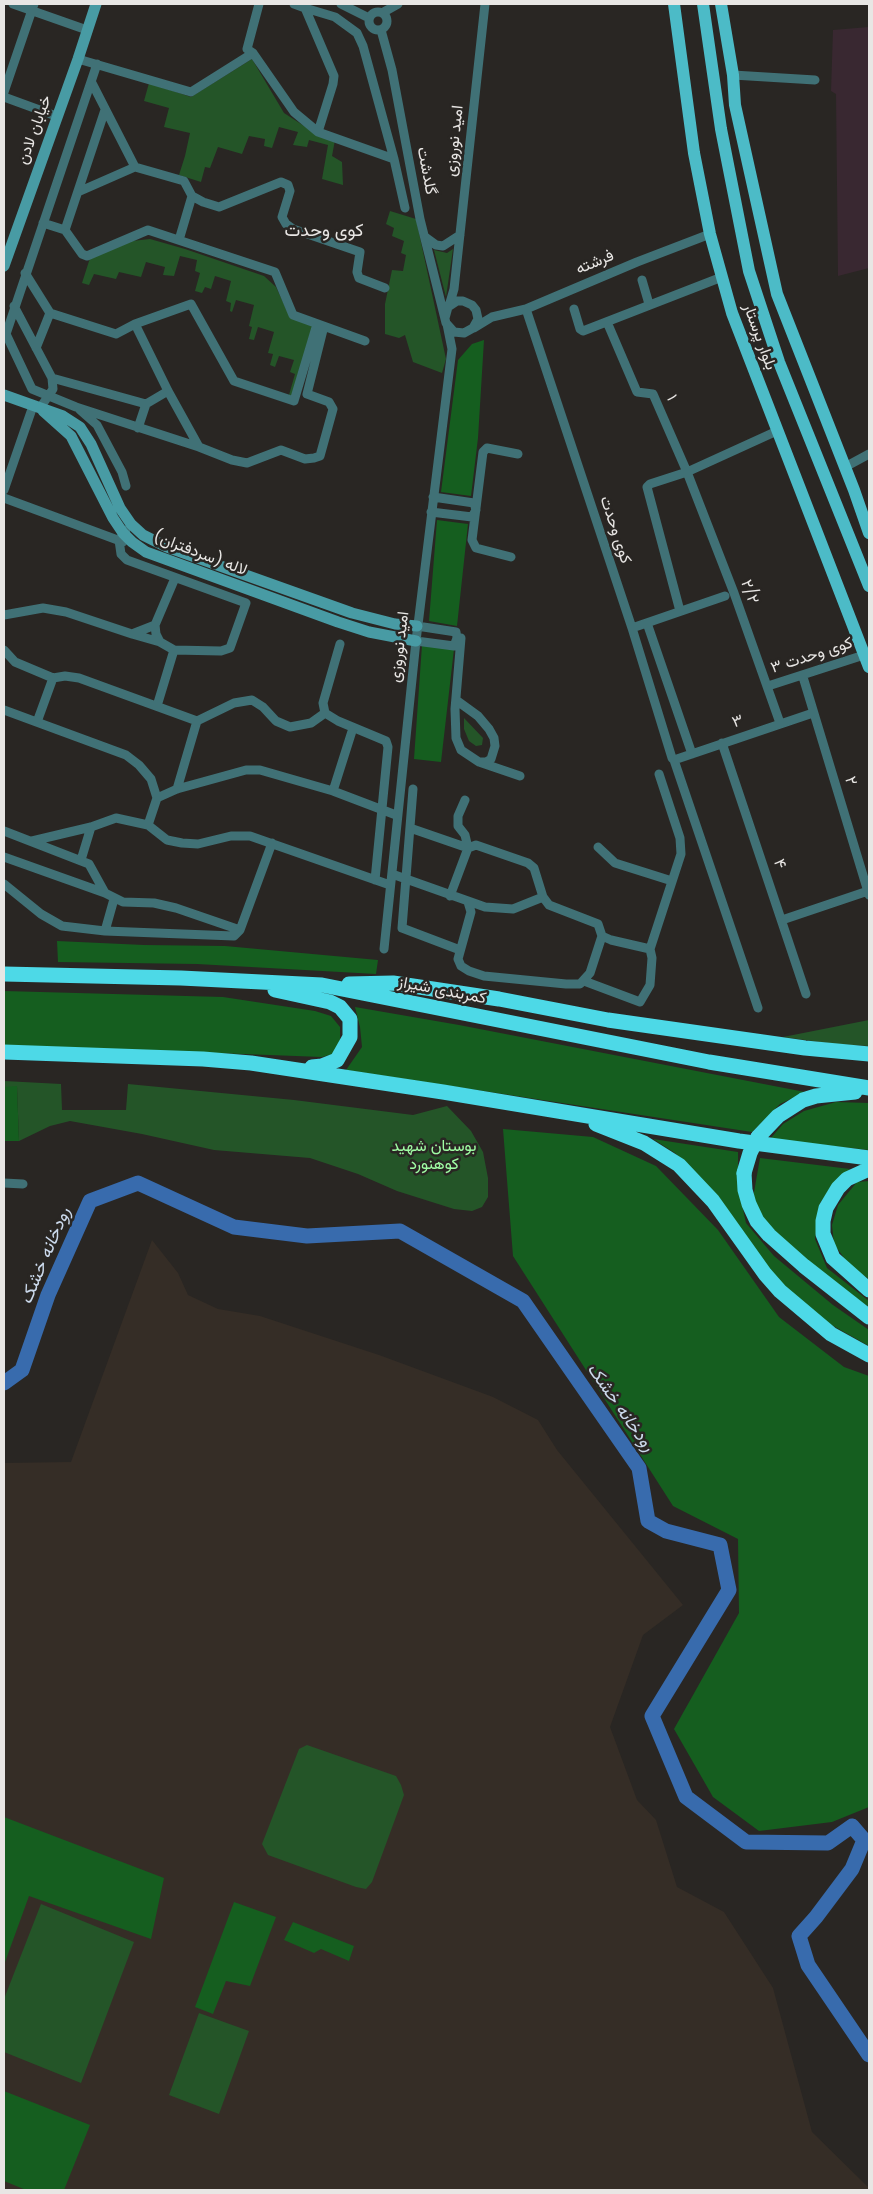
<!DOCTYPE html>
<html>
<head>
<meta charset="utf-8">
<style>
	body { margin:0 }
	#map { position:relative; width:873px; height:2194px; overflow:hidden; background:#292623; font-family:Poppins,sans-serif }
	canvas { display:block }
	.frame { position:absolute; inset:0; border:5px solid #e8e6e4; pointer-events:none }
</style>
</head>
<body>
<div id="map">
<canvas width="873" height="2194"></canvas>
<div class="frame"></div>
</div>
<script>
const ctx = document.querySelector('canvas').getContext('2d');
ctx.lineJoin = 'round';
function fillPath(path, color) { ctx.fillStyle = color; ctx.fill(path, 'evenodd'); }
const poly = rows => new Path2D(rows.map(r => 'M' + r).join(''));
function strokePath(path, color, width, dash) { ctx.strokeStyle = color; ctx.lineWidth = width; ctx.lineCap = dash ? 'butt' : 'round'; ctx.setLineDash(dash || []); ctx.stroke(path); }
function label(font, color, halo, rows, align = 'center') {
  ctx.font = font + ' Poppins,Vazirmatn,sans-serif'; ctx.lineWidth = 5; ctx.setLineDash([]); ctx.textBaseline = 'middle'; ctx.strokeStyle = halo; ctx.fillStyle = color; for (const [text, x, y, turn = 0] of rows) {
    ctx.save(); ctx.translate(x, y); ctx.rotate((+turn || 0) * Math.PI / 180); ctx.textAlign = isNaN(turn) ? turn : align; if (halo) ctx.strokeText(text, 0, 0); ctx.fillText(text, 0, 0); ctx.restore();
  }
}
const built = poly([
	[152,1240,178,1273,188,1295,218,1309,260,1316,379,1355,493,1397,538,1420,557,1450,683,1605,643,1635,610,1727,637,1800,656,1820,677,1887,724,1912,773,1988,812,2132,869,2188,869,2190,4,2190,4,1463,71,1462]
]);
const medical = poly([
	[869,27,869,268,838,276,836,94,831,91,833,30]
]);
const green = poly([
	[252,59,284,113,315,133,335,140,332,156,342,162,343,185,322,179,328,145,309,140,307,147,293,145,298,132,279,127,272,148,264,146,265,139,249,136,242,154,218,147,210,168,205,167,201,182,179,175,185,156,190,133,164,127,169,108,144,101,149,83,191,97],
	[390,211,416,219,446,359,442,373,413,362,405,335,399,338,385,334,385,304,392,270,403,271,406,255,401,253,404,241,392,236,394,228,386,224],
	[150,239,185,249,264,276,276,287,290,317,314,325,293,396,289,395,295,374,290,372,294,360,279,356,275,367,270,365,273,354,268,353,274,332,258,327,254,340,249,339,252,327,249,326,254,305,236,300,232,312,230,311,231,303,226,301,231,281,215,276,211,289,205,287,202,293,195,291,200,273,195,271,197,260,180,256,174,276,163,275,165,267,146,262,141,277,119,272,116,279,94,274,89,285,82,283,90,258,132,241],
	[453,249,446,297,434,250,447,253],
	[464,718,483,738,482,745,476,746,469,741,464,729],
	[869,1020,869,1046,835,1044,783,1037],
	[4,1081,61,1084,62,1110,126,1110,128,1084,294,1100,413,1115,447,1106,471,1131,483,1152,488,1178,488,1197,482,1207,472,1211,454,1209,397,1191,358,1174,310,1158,214,1150,142,1134,70,1121,50,1126,19,1141,17,1087,4,1087],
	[307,1745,396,1776,401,1785,404,1795,372,1882,366,1889,356,1887,268,1855,262,1844,299,1749],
	[41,1904,134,1942,81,2083,4,2052,4,1999],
	[199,2013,249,2031,219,2114,169,2095]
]);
const forest = poly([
	[484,340,478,438,471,496,441,492,458,360,472,344],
	[437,520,468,524,457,626,429,621],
	[422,645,454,649,441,762,414,759],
	[57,941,144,945,225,946,378,960,376,974,197,964,58,962],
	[4,991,223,997,315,1011,331,1016,340,1027,340,1043,333,1054,322,1057,4,1045],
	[355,1007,459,1025,805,1092,780,1104,752,1132,346,1070,362,1047,360,1027],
	[17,1086,19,1141,4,1141,4,1087],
	[836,1102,869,1103,869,1150,770,1139,783,1124,804,1111],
	[503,1129,593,1137,656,1166,718,1230,779,1317,844,1367,869,1376,869,1807,832,1822,759,1831,713,1797,674,1729,739,1613,738,1539,673,1506,513,1256],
	[653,1139,738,1152,738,1187,746,1223,774,1256,833,1305,869,1330,869,1346,828,1323,776,1278,710,1188,675,1153],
	[760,1158,850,1169,836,1180,820,1203,815,1239,827,1268,869,1301,869,1307,834,1283,778,1236,760,1215,753,1198],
	[869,1181,869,1279,850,1266,834,1244,832,1225,838,1205,857,1182],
	[4,1817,164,1878,151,1939,29,1896,4,1965],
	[234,1902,276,1917,250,1986,226,1981,213,2014,195,2007],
	[293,1922,354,1946,349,1961,321,1949,314,1953,284,1940],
	[4,2091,90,2125,64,2190,26,2190,4,2181]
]);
const river = poly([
	[4,1383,22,1370,48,1295,90,1201,138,1183,234,1227,307,1236,400,1231,523,1301,639,1468,648,1521,666,1531,720,1545,729,1590,652,1716,686,1797,746,1842,828,1843,852,1826,864,1840,852,1869,816,1917,799,1936,808,1965,869,2055]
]);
const street = poly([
	[13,4,87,30],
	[259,4,247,49,253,53,294,112,318,132,394,159,363,46,357,33,335,17,305,8],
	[294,4,305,8,334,76,333,84,318,132],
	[341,4,369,18],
	'369 21a9 9 0 1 1 18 0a9 9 0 1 1-18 0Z',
	[382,13,398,4],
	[381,30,392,70,420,219,446,323,454,332,464,333,473,328,478,319,476,310,472,305,463,301,457,301,448,307,445,318],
	[78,59,191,92,253,53],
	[97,64,6,334,32,389,76,407,199,447,232,460,247,463,281,450,305,459,314,458,320,456,333,409,329,402,307,394,324,326],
	[733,75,815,80],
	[92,83,135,167],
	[4,92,34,4],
	[4,97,56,116],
	[105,110,65,230,82,254,87,256,148,230,275,272,293,315,365,341],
	[394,159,405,208],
	[78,192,135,167,184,181,192,196,203,202,219,207,281,182,288,185,290,191,282,217,286,224,293,229,360,252,357,272,359,278,385,288],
	[43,223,65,230],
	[425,237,436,245,443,246,460,235],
	[179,240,192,196],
	[25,273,50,313,116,334,135,324,191,304,234,381,294,401,317,324],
	[642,280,649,304],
	[14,306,52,378,53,389,40,408],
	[449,306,454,289,485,4],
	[526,309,632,628,672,758,674,760,758,1008],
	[574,309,580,329,583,331,722,277],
	[607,322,637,392,653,394,687,472,734,593,780,723],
	[135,324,168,391,199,447],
	[474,328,492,317,526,309,637,262,710,234],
	[36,348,50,313],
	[52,378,146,404],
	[80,410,97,425,122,472,126,486],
	[138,428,146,404,168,391],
	[845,467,869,454],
	[4,490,33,406],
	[4,498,123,542],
	[431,512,472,517,476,510,474,503,433,497],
	[511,557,476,548,472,540,483,452,487,448,518,454],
	[680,611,647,487,650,484,687,472,777,431],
	[4,615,43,608,66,612,132,634,155,625,156,634,160,642,174,650,221,651,230,648,246,603,127,560,121,554,119,540,126,530],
	[647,623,692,754],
	[155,625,175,578],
	[632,628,725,596],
	[132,634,160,642],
	[457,638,461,638,455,709,456,738,461,750,479,762,520,776],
	[416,641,454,646,457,638,456,632,417,626],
	[340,644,323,703,325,713,338,721,386,741,388,747,375,880],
	[4,650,15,662,53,678,65,676,79,678,197,721,234,703,252,700,263,707,276,721,290,727,311,723,325,713],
	[803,677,869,895],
	[768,686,864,655],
	[456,700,478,716,489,729,494,738,495,746,491,759,486,762,479,762],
	[157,706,174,650],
	[4,710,126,755,139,765,151,779,157,798,148,825],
	[37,722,53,678],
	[722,743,806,994],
	[674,760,813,713],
	[177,789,197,721],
	[413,789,402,928,460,950],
	[333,791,353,728],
	[157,798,177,789,246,770,260,770,333,791,396,815],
	[410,828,468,848,476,845,528,863,534,868,543,897,549,905,598,924,602,936,611,940,650,949],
	[4,831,89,864,105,893,123,902,154,903,176,908,240,930],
	[32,841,91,827,116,818,148,825,167,840,182,843,198,844,231,836,250,836,390,885],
	[598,847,615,863,672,881],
	[4,857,105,893],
	[81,860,91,827],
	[392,874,485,907,513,909,543,897],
	[4,884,41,914,62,926,105,931,234,936,240,930,272,843],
	[450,896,468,848,465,835,458,826,458,816,465,800],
	[468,902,471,912,458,959,461,966,469,971,484,976,566,984,580,984,590,973,602,936],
	[782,920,868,891],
	[105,931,114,899],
	[384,949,416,641,452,349,447,324],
	[584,981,640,1002,650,985,652,958,650,949,681,854,680,838,659,774],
	[4,1183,23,1184]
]);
const secondary = poly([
	[4,266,78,59,96,4],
	[4,395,63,416,80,427,91,444,120,508,131,524,143,535,167,547,352,613,395,624,417,626],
	[43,411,71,436,113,518,123,533,132,542,146,552,338,622,369,632,416,641]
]);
const primary = poly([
	[674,4,694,153,710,234,732,313,869,667],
	[703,4,721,129,749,271,779,362,869,586],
	[721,4,733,75,735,105,777,294,854,490,869,533]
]);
const highway = poly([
	[4,974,181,978,322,985,709,1062,869,1088],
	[349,984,393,983,499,999,608,1020,805,1048,869,1054],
	[275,990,330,1002,340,1007,350,1019,350,1037,337,1060,322,1066,312,1067],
	[4,1052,203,1059,251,1063,443,1092,739,1141,869,1158],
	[596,1124,644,1143,679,1165,713,1201,765,1274,780,1291,831,1334,869,1355],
	[758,1137,778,1116,803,1100,816,1096,855,1092],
	[869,1169,847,1179,838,1188,826,1208,823,1221,823,1234,833,1258,869,1290],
	[744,1173,745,1190,749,1204,757,1221,769,1235,804,1266,869,1317]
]);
const highwayBridge = poly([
	[744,1173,750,1153,758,1137]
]);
const streetNames = [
	["خیابان لادن",35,130,-70],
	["امید نوروزی",455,141,-84],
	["گلدشت",426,171,79],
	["فرشته",595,263,-23],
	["بلوار پرستار",759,337,70],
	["۱",671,398,66],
	["کوی وحدت",615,530,72],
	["لاله (سردفتران)",200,554,21],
	["۲/۲",749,592,70],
	["امید نوروزی",400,647,-83],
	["کوی وحدت ۳",812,656,-18],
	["۳",738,722,-19],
	["۲",850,781,73],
	["۴",779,864,71],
	["کمربندی شیراز",442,991,11]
];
const parkNames = [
	["بوستان شهید",434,1147],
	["کوهنورد",434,1165]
];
const neighbourhoodNames = [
	["کوی وحدت",324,231]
];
const waterNames = [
	["رودخانه خشک",46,1256,-67],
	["رودخانه خشک",620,1408,55]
];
fillPath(built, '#352d26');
fillPath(medical, '#392831');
fillPath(green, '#245528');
fillPath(forest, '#155e1f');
strokePath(river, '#386bad', 15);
strokePath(street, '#407176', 9);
strokePath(secondary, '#489ba4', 11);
strokePath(primary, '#4cbbc7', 12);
strokePath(highway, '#4dd9e7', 15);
strokePath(highwayBridge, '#4dd9e7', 15);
label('16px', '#e8e6e4', '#292623', streetNames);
label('16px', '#a0fda4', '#292623', parkNames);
label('18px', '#e8e6e4', '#292623', neighbourhoodNames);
label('italic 18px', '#cbd9eb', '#292623', waterNames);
</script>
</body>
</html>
